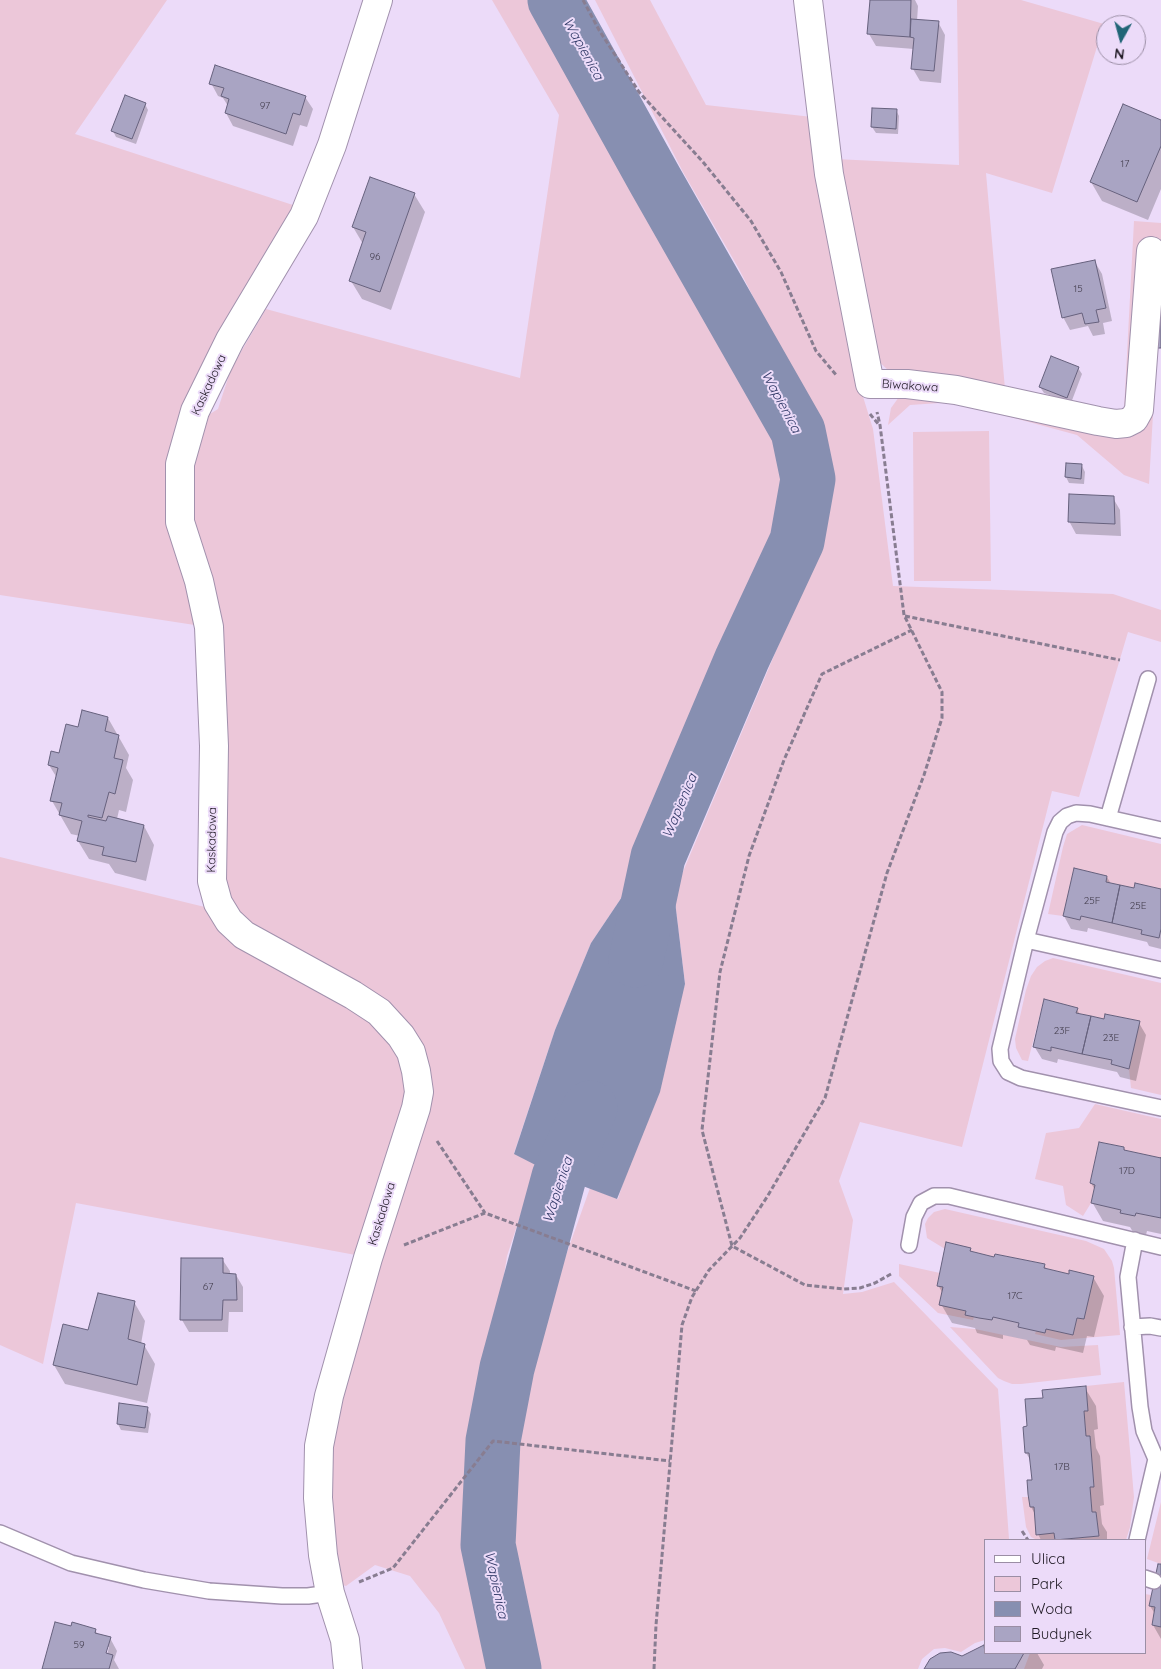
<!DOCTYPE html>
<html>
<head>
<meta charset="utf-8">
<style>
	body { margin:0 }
	#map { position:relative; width:1161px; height:1669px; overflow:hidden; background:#ecdbf9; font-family:Quicksand,sans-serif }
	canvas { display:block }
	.legend { position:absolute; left:984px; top:1539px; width:162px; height:115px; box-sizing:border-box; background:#ecdbf9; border:1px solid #9b8ea5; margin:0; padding:6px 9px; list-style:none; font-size:15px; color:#211b26 }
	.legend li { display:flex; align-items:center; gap:10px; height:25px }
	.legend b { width:25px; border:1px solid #9b8ea5 }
	.north { position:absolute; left:1096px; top:15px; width:50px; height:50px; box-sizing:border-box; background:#ecdbf9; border:1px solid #9b8ea5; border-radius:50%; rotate:187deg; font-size:14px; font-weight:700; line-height:20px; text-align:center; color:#211b26 }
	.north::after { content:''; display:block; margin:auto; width:18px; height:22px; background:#216577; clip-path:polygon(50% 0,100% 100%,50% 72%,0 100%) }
</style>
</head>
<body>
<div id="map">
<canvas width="1161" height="1669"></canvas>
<ul class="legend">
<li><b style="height:6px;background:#fff"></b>Ulica</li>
<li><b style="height:14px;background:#ecc7d9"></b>Park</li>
<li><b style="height:14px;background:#878fb1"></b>Woda</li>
<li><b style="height:14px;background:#a9a4c3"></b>Budynek</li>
</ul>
<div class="north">N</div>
</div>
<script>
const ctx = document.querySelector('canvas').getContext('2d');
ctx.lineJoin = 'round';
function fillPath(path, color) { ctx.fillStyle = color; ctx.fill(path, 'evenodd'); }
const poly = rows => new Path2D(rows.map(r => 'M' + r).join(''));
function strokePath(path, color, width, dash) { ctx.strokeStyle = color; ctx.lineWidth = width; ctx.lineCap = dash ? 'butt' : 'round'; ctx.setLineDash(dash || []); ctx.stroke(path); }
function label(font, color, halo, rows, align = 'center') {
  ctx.font = font + ' Quicksand,sans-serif'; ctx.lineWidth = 4; ctx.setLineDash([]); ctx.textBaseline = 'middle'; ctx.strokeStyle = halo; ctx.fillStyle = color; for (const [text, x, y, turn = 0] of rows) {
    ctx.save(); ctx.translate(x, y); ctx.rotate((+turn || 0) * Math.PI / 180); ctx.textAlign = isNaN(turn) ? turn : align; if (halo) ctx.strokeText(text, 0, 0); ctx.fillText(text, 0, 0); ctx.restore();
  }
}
const green = poly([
	[0,0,167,0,75,134,296,206,181,424,201,626,0,595],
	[492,0,537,0,586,92,779,430,789,484,782,542,667,790,634,879,591,943,555,1030,514,1153,537,1165,507,1256,478,1438,474,1546,497,1669,465,1669,439,1613,410,1576,375,1565,346,1586,335,1583,326,1454,419,1047,239,916,226,883,187,523,189,465,200,420,218,409,231,369,266,309,520,378,559,115],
	[595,0,650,0,706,105,812,117,856,374,873,429,893,586,1113,594,1161,610,1161,642,1128,632,1079,797,1052,791,962,1147,860,1122,839,1181,853,1220,843,1294,862,1292,894,1282,998,1389,1009,1539,1012,1540,985,1540,985,1640,975,1643,961,1652,945,1648,934,1649,922,1659,918,1669,532,1669,503,1534,524,1373,590,1188,618,1199,685,984,674,893,811,568,821,513,822,455,811,410,739,269,683,172],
	[957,0,1021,0,1104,24,1052,193,986,173,1005,389,890,372,872,355,835,159,959,165],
	[1134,221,1161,223,1161,313,1132,402,1124,411],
	[1155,379,1149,484,1124,475,1077,435,955,402,910,405,888,425,891,408,899,397,909,395,957,398,1030,410,1098,429,1116,432,1127,431,1137,427,1142,421,1146,411,1149,381],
	[989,431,991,581,914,581,913,432],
	[1082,825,1161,844,1161,889,1136,883,1134,888,1106,882,1107,876,1074,869,1063,916,1048,914,1063,847,1067,834],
	[0,857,213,909,391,1031,411,1078,361,1256,76,1203,43,1364,0,1345],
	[1053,958,1161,983,1161,1095,1131,1088,1129,1069,1140,1021,1106,1014,1104,1019,1076,1013,1077,1008,1044,999,1028,1061,1022,1060,1016,1048,1015,1039,1026,990,1031,976,1037,967,1045,961],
	[1095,1104,1161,1119,1161,1158,1124,1150,1124,1147,1099,1142,1090,1183,1095,1185,1091,1203,1083,1216,1066,1205,1063,1186,1035,1179,1046,1133,1079,1128],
	[945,1209,1086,1241,1104,1249,1112,1261,1114,1268,1120,1335,1061,1340,1035,1334,1036,1331,1045,1333,1046,1329,1073,1335,1077,1318,1084,1319,1069,1271,1069,1274,1044,1268,1045,1264,996,1254,994,1257,970,1251,971,1248,945,1249,927,1238,925,1224,928,1218,934,1212],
	[899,1264,940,1273,937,1285,943,1287,974,1317,973,1320,938,1313,899,1276],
	[950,1327,975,1329,1061,1347,1098,1345,1101,1375,1021,1384,1012,1384,1004,1381,998,1378],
	[1124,1382,1134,1497,1130,1527,1126,1540,1037,1540,1031,1537,1026,1527,1022,1497,1029,1497,1030,1507,1034,1507,1054,1533,1055,1540,1099,1536,1096,1512,1092,1512,1090,1487,1094,1486,1090,1436,1086,1436,1084,1411,1088,1411,1086,1386],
	[1161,1502,1161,1564,1147,1559],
	[1145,1594,1151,1595,1149,1606,1155,1607,1152,1625,1161,1627,1161,1669,1024,1669,1030,1653,1145,1653]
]);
const water = poly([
	[634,879,674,893,685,984,660,1092,617,1199,559,1177,514,1154,555,1030,591,943]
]);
const shadow = poly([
	[871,0,915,0,918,6,917,21,938,22,945,35,941,83,920,81,913,69,914,49,876,46,869,34],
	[211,83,305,97,313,109,307,127,300,125,293,146,233,126,226,113,228,106,223,98,218,96],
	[145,104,148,110,136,144,116,137,113,131],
	[896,110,899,116,898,134,876,133,872,127],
	[1161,121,1161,189,1148,220,1102,201,1091,182],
	[414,194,425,212,391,310,362,299,351,281,363,244,353,227],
	[1095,262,1102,274,1112,321,1103,323,1105,334,1093,336,1088,326,1070,330,1063,317],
	[1078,368,1082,374,1071,403,1044,393,1040,387],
	[1082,466,1085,472,1084,484,1069,483,1066,477],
	[1113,498,1120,510,1121,536,1076,534,1069,521],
	[108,718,129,755,126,768,133,780,126,812,119,810,117,819,144,826,154,845,146,881,115,873,109,864,89,859,78,841,80,836,71,834,52,801,57,778,49,765,60,754,79,729],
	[1107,877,1111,884,1135,890,1161,890,1161,949,1149,946,1147,942,1088,928,1087,932,1071,929,1064,916],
	[1077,1009,1080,1015,1105,1021,1139,1023,1146,1035,1136,1081,1120,1077,1117,1072,1058,1059,1057,1063,1042,1059,1034,1046],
	[1124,1148,1126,1152,1161,1160,1161,1234,1147,1231,1146,1235,1133,1232,1130,1227,1103,1221,1092,1202,1095,1190,1091,1183],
	[970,1249,972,1253,995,1259,1044,1265,1047,1270,1070,1275,1093,1277,1104,1296,1094,1337,1087,1336,1083,1353,1056,1347,1055,1351,1030,1345,1027,1340,1003,1335,1003,1339,977,1333,975,1328,952,1323,941,1304,943,1294,938,1285],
	[222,1259,230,1271,230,1275,236,1275,243,1287,243,1312,229,1312,228,1332,189,1332,182,1320],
	[134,1302,145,1321,141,1344,144,1345,155,1364,147,1403,65,1384,54,1365,64,1325,89,1331],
	[1085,1388,1096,1406,1098,1429,1094,1430,1096,1448,1100,1456,1104,1505,1100,1506,1102,1524,1107,1532,1107,1540,1041,1540,1038,1534,1036,1516,1031,1507,1033,1481,1031,1461,1026,1453,1029,1427,1044,1399],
	[120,1404,147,1408,151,1414,148,1433,121,1430,118,1424],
	[1161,1566,1161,1639,1153,1625,1155,1614,1150,1606],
	[72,1628,95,1630,98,1635,110,1638,117,1651,114,1660,119,1669,44,1669],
	[107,1647,109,1647,106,1659,103,1659],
	[984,1647,985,1653,1037,1653,1044,1665,1042,1669,925,1669,962,1657]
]);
const river = poly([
	[555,0,655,180,798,431,808,479,797,541,742,659,658,857,636,960],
	[514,1669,488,1545,493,1441,507,1368,559,1177,590,1108]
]);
const building = poly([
	[870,0,911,0,910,37,867,34,870,0],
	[911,19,939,21,934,71,911,69,914,38,910,37,911,19],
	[215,65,306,96,300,115,293,113,286,134,225,113,229,99,221,96,224,88,209,84,215,65],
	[125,95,146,103,132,139,111,131,125,95],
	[1123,104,1161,120,1161,146,1137,202,1090,182,1123,104],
	[872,108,897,109,896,129,871,127,872,108],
	[370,177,415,193,380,292,349,281,366,232,352,227,370,177],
	[1095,260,1106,308,1096,310,1099,322,1085,324,1082,313,1062,318,1051,269,1095,260],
	[1160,313,1161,313,1161,348,1157,348,1160,313],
	[1051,356,1079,367,1067,398,1039,387,1051,356],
	[1066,463,1082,464,1081,479,1065,477,1066,463],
	[1069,494,1114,496,1115,524,1068,522,1069,494],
	[82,710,108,717,105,731,119,735,114,758,123,760,115,794,109,792,102,818,88,815,88,817,106,821,108,816,144,825,136,862,102,855,104,847,77,841,82,821,59,815,62,803,50,801,58,768,48,765,51,751,59,753,66,724,78,727,82,710],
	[1074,868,1107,876,1106,882,1120,885,1112,923,1081,916,1080,920,1063,916,1074,868],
	[1135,883,1161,889,1161,929,1159,938,1141,934,1142,930,1112,923,1120,885,1134,888,1135,883],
	[1044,999,1078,1008,1076,1013,1091,1016,1082,1054,1051,1047,1051,1051,1033,1047,1044,999],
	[1105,1014,1140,1021,1129,1069,1111,1064,1112,1060,1082,1054,1091,1016,1104,1019,1105,1014],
	[1099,1142,1124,1147,1124,1150,1161,1158,1161,1157,1161,1218,1136,1213,1135,1216,1120,1213,1121,1210,1091,1203,1095,1185,1090,1183,1099,1142],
	[946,1242,971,1248,970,1251,994,1257,995,1254,1045,1264,1044,1268,1069,1274,1069,1270,1094,1276,1084,1319,1077,1318,1073,1335,1046,1329,1045,1333,1018,1327,1019,1323,993,1317,992,1320,979,1318,965,1315,966,1311,939,1305,943,1287,937,1286,946,1242],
	[181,1258,223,1258,223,1273,236,1274,237,1300,223,1300,222,1320,180,1320,181,1258],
	[98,1293,135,1301,128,1339,145,1344,137,1385,53,1365,63,1324,88,1330,98,1293],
	[1086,1386,1088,1411,1084,1411,1086,1436,1090,1436,1094,1487,1090,1487,1092,1512,1096,1512,1099,1536,1055,1540,1054,1533,1036,1535,1034,1507,1030,1507,1028,1494,1027,1480,1032,1480,1029,1453,1025,1453,1023,1427,1027,1426,1025,1399,1043,1398,1042,1390,1086,1386],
	[119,1403,148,1407,145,1428,117,1424,119,1403],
	[1158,1564,1161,1564,1161,1627,1152,1625,1155,1607,1149,1606,1158,1564],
	[55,1622,71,1626,72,1622,96,1629,95,1633,111,1637,106,1653,113,1655,109,1669,42,1669,55,1622],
	[984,1645,985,1653,1024,1653,1015,1669,924,1669,930,1659,940,1653,951,1652,962,1656,984,1645]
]);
const path = poly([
	[583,0,599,30,639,92,703,162,751,221,781,272,816,351,837,376],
	[870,414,879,425],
	[905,616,1120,660],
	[437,1141,485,1213],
	[404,1245,485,1213,696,1291],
	[891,1274,875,1283,860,1288,843,1289,805,1285,732,1246,702,1130,720,972,749,856,784,760,822,674,912,630],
	[1022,1531,1028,1540],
	[359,1582,393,1568,493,1441,670,1461],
	[654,1669,656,1625,682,1325,692,1297,709,1270,740,1238,767,1197,825,1098,887,873,924,775,942,718,942,692,904,615,880,425,877,412]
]);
const service = poly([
	[1108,818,1148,679],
	[1161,830,1090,814,1076,813,1067,816,1060,822,1055,832,1026,940,1161,970],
	[1026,940,1000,1049,1001,1061,1008,1072,1021,1078,1161,1108],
	[1135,1240,1128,1277,1140,1407,1144,1431,1156,1459,1137,1540],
	[909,1245,914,1217,921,1203,934,1196,949,1196,1161,1247],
	[1132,1327,1150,1326,1161,1328],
	[0,1533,71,1563,144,1580,209,1591,282,1596,308,1596,330,1593],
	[1145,1578,1154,1581]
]);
const minor = poly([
	[808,0,829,174,870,384,907,384,956,390,1098,421,1116,424,1126,423,1134,419,1139,410,1151,251],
	[348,1669,345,1640,330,1593,323,1555,318,1498,319,1446,329,1396,368,1258,416,1108,419,1092,416,1071,411,1052,401,1036,379,1012,353,995,244,935,229,921,218,903,212,881,214,746,209,627,199,581,180,522,180,464,195,411,230,340,304,216,332,145,378,0]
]);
const numberNames = [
	["97",265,106],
	["17",1125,164],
	["96",375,257],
	["15",1078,289],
	["25F",1092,901],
	["25E",1138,906],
	["23F",1062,1031],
	["23E",1111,1038],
	["17D",1127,1171],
	["67",208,1287],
	["17C",1015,1296],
	["17B",1062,1467],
	["59",79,1645]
];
const streetNames = [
	["Kaskadowa",209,385,-65],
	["Biwakowa",910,386,4],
	["Kaskadowa",212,840,-89],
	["Kaskadowa",382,1214,-73]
];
const waterNames = [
	["Wapienica",583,49,61],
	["Wapienica",781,402,62],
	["Wapienica",680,806,-67],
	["Wapienica",558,1190,-72],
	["Wapienica",496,1585,78]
];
fillPath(green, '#ecc7d9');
fillPath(water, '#878fb1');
fillPath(shadow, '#0003');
strokePath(river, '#878fb1', 55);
fillPath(building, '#a9a4c3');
strokePath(building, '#66617d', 1);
strokePath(service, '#a191ad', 18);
strokePath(minor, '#a191ad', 30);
strokePath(path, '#887d91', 3, [5, 2.5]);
strokePath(service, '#fff', 15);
strokePath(minor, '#fff', 28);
label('10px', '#433d4d', null, numberNames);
label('12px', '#211b26', '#ecdbf9', streetNames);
label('italic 14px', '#333b69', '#ecdbf9', waterNames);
</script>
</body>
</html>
